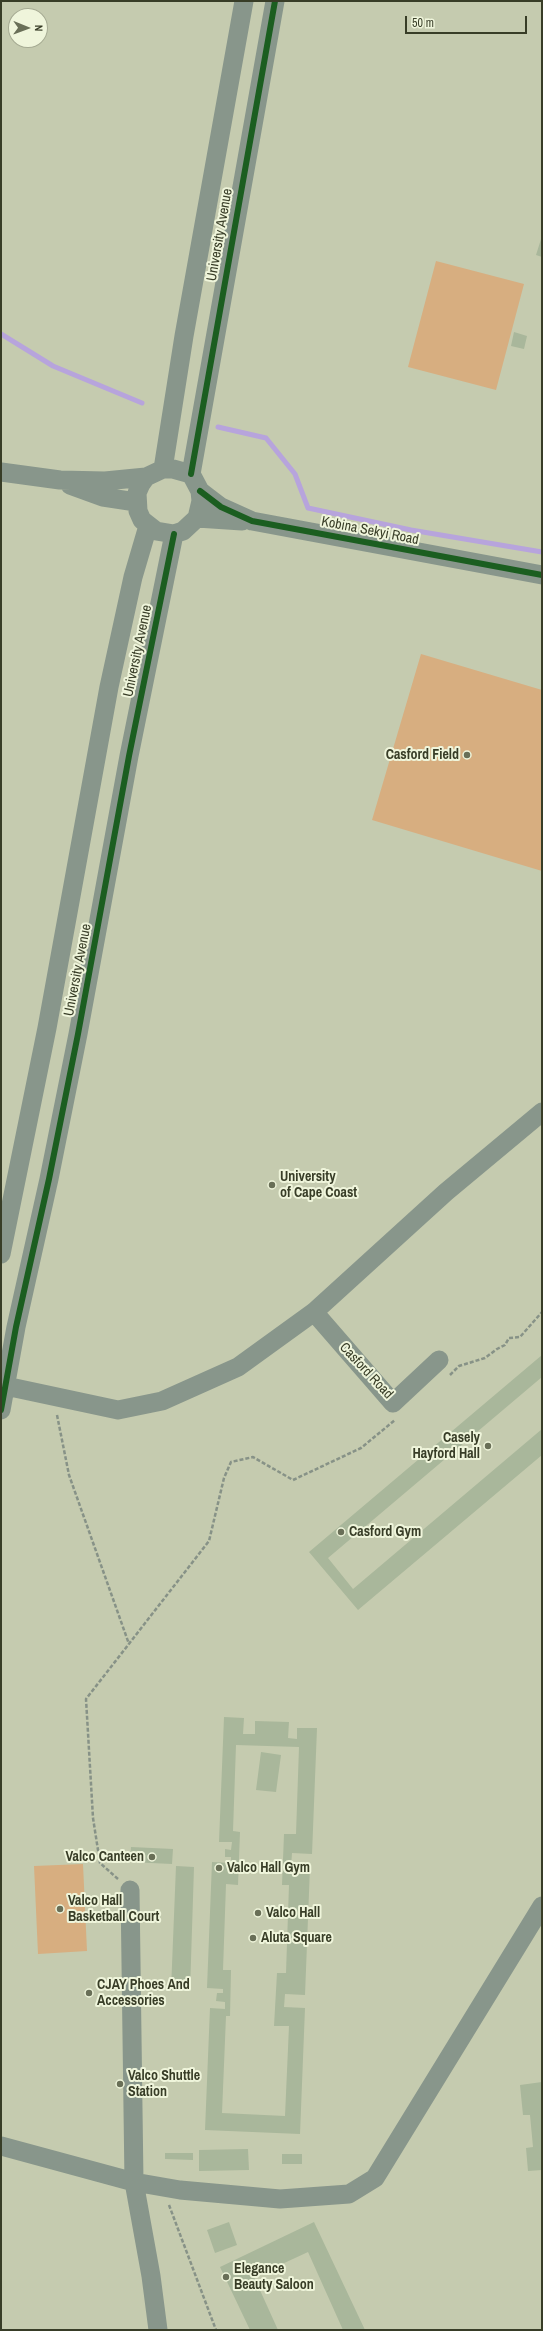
<!DOCTYPE html>
<html>
<head>
<meta charset="utf-8">
<style>
	body { margin:0 }
	#map { position:relative; width:543px; height:2331px; overflow:hidden; background:#c5cbaf; font-family:"Archivo Narrow",sans-serif }
	canvas { display:block }
	.frame { position:absolute; inset:0; border:2px solid #383d27; pointer-events:none }
	.north { position:absolute; left:8px; top:8px; width:40px; height:40px; box-sizing:border-box; background:#eff5db; border:1px solid #a6ab93; border-radius:50%; rotate:91deg; font-size:11px; font-weight:700; line-height:16px; text-align:center; color:#383d27 }
	.north::after { content:''; display:block; margin:auto; width:14px; height:18px; background:#696f57; clip-path:polygon(50% 0,100% 100%,50% 72%,0 100%) }
	.scale { position:absolute; left:405px; top:16px; width:122px; height:18px; box-sizing:border-box; border:2px solid #383d27; border-top:0; padding-left:5px; font-size:12px; line-height:14px; white-space:nowrap; color:#383d27; -webkit-text-stroke:3px #eff5db; paint-order:stroke }
</style>
</head>
<body>
<div id="map">
<canvas width="543" height="2331"></canvas>
<div class="frame"></div>
<div class="north">N</div>
<div class="scale">50 m</div>
</div>
<script>
const ctx = document.querySelector('canvas').getContext('2d');
ctx.lineJoin = 'round';
function fillPath(path, color) { ctx.fillStyle = color; ctx.fill(path, 'evenodd'); }
const poly = rows => new Path2D(rows.map(r => 'M' + r).join(''));
function strokePath(path, color, width, dash) { ctx.strokeStyle = color; ctx.lineWidth = width; ctx.lineCap = dash ? 'butt' : 'round'; ctx.setLineDash(dash || []); ctx.stroke(path); }
function label(font, color, halo, rows, align = 'center') {
  ctx.font = font + ' "Archivo Narrow",sans-serif'; ctx.lineWidth = 4; ctx.setLineDash([]); ctx.textBaseline = 'middle'; ctx.strokeStyle = halo; ctx.fillStyle = color; for (const [text, x, y, turn = 0] of rows) {
    ctx.save(); ctx.translate(x, y); ctx.rotate((+turn || 0) * Math.PI / 180); ctx.textAlign = isNaN(turn) ? turn : align; if (halo) ctx.strokeText(text, 0, 0); ctx.fillText(text, 0, 0); ctx.restore();
  }
}
const green = poly([
	[436,261,524,284,496,390,408,367],
	[421,654,542,690,542,871,372,820],
	[83,1864,87,1951,38,1954,34,1866]
]);
const stream = poly([
	[1,334,53,366,142,403],
	[218,427,266,438,295,474,308,508,411,530,542,552]
]);
const building = poly([
	[542,236,542,257,536,255],
	[514,332,527,336,524,349,511,346],
	[542,1355,542,1377,328,1558,353,1589,542,1429,542,1455,358,1610,309,1552],
	[224,1717,244,1718,243,1734,255,1734,255,1721,289,1722,288,1738,297,1739,297,1728,317,1728,312,1854,292,1853,291,1867,310,1867,305,1995,285,1994,284,2007,305,2008,300,2134,205,2130,210,2008,225,2009,225,2002,216,2001,217,1993,223,1993,223,1989,207,1988,212,1862,231,1863,231,1857,225,1857,225,1849,231,1850,232,1842,219,1842],
	[236,1745,299,1747,296,1834,284,1834,282,1885,289,1885,286,1973,277,1973,274,2026,289,2026,285,2116,222,2113,226,2016,230,2016,231,1970,223,1970,226,1884,238,1885,240,1832,233,1831],
	[261,1752,281,1755,276,1792,256,1790],
	[131,1847,173,1849,172,1864,130,1862],
	[176,1866,194,1867,190,1991,171,1990],
	[542,2082,542,2170,528,2171,526,2148,533,2147,530,2115,523,2115,520,2085],
	[248,2149,249,2170,199,2171,199,2150],
	[165,2153,193,2153,193,2160,165,2159],
	[282,2154,302,2154,302,2164,282,2164],
	[229,2222,237,2245,215,2253,207,2230],
	[314,2222,365,2330,343,2330,308,2252,254,2277,278,2330,250,2330,220,2267]
]);
const path = poly([
	[450,1375,459,1366,485,1358,497,1349,505,1345,509,1338,520,1337,542,1312],
	[57,1415,69,1475,129,1644],
	[118,1879,100,1863,93,1818,86,1699,209,1541,224,1478,231,1462,253,1457,293,1480,361,1448,395,1420],
	[169,2205,216,2330]
]);
const minor = poly([
	[163,469,184,336,244,1],
	[163,469,173,469,191,474,200,491,201,501,197,518,183,531,174,534,156,531,142,520,138,511,137,493,141,484,146,477,163,469],
	[1,472,60,480,105,481,146,477],
	[191,474,275,1],
	[70,485,103,497,136,502],
	[200,491,221,507,252,521,542,575],
	[197,518,242,521],
	[1,1254,47,1028,109,687,133,577,148,526],
	[314,1312,393,1403,439,1360],
	[1,1385,118,1410,162,1401,238,1367,314,1312,446,1192,542,1112],
	[1,1410,16,1327,49,1179,78,1034,129,756,174,534],
	[1,2146,134,2182,130,1890],
	[158,2330,151,2276,134,2182,180,2190,280,2199,349,2194,375,2178,542,1906]
]);
const cycleway = poly([
	[191,474,275,1],
	[200,491,221,507,252,521,542,575],
	[1,1410,16,1327,49,1179,78,1034,129,756,174,534]
]);
const markers = [
	[467,755,4,"#696f57"],
	[272,1185,4,"#696f57"],
	[488,1446,4,"#696f57"],
	[341,1532,4,"#696f57"],
	[152,1857,4,"#696f57"],
	[219,1868,4,"#696f57"],
	[60,1909,4,"#696f57"],
	[258,1913,4,"#696f57"],
	[253,1938,4,"#696f57"],
	[89,1993,4,"#696f57"],
	[120,2084,4,"#696f57"],
	[226,2277,4,"#696f57"]
];
const streetNames = [
	["University Avenue",220,235,-80],
	["Kobina Sekyi Road",370,531,11],
	["University Avenue",138,651,-78],
	["University Avenue",78,970,-79],
	["Casford Road",366,1371,47]
];
const poiNames = [
	["Casford Field",459,755,"right"],
	["University",280,1177],
	["of Cape Coast",280,1193],
	["Casely",480,1438,"right"],
	["Hayford Hall",480,1454,"right"],
	["Casford Gym",349,1532],
	["Valco Canteen",144,1857,"right"],
	["Valco Hall Gym",227,1868],
	["Valco Hall",68,1901],
	["Basketball Court",68,1917],
	["Valco Hall",266,1913],
	["Aluta Square",261,1938],
	["CJAY Phoes And",97,1985],
	["Accessories",97,2001],
	["Valco Shuttle",128,2076],
	["Station",128,2092],
	["Elegance",234,2269],
	["Beauty Saloon",234,2285]
];
fillPath(green, '#d7ae80');
strokePath(stream, '#b7a4dc', 5);
fillPath(building, '#a9b79b');
strokePath(path, '#879287', 2.5, [4, 2]);
strokePath(minor, '#88968b', 19);
strokePath(cycleway, '#1b5e20', 6);
for (const [x, y, r, color] of markers) { const dot = new Path2D(); dot.arc(x, y, r, 0, 2 * Math.PI); ctx.fillStyle = color; ctx.fill(dot); strokePath(dot, '#eff5db', 1.5); }
label('14px', '#383d27', '#eff5db', streetNames);
label('bold 14px', '#383d27', '#eff5db', poiNames, 'left');
</script>
</body>
</html>
